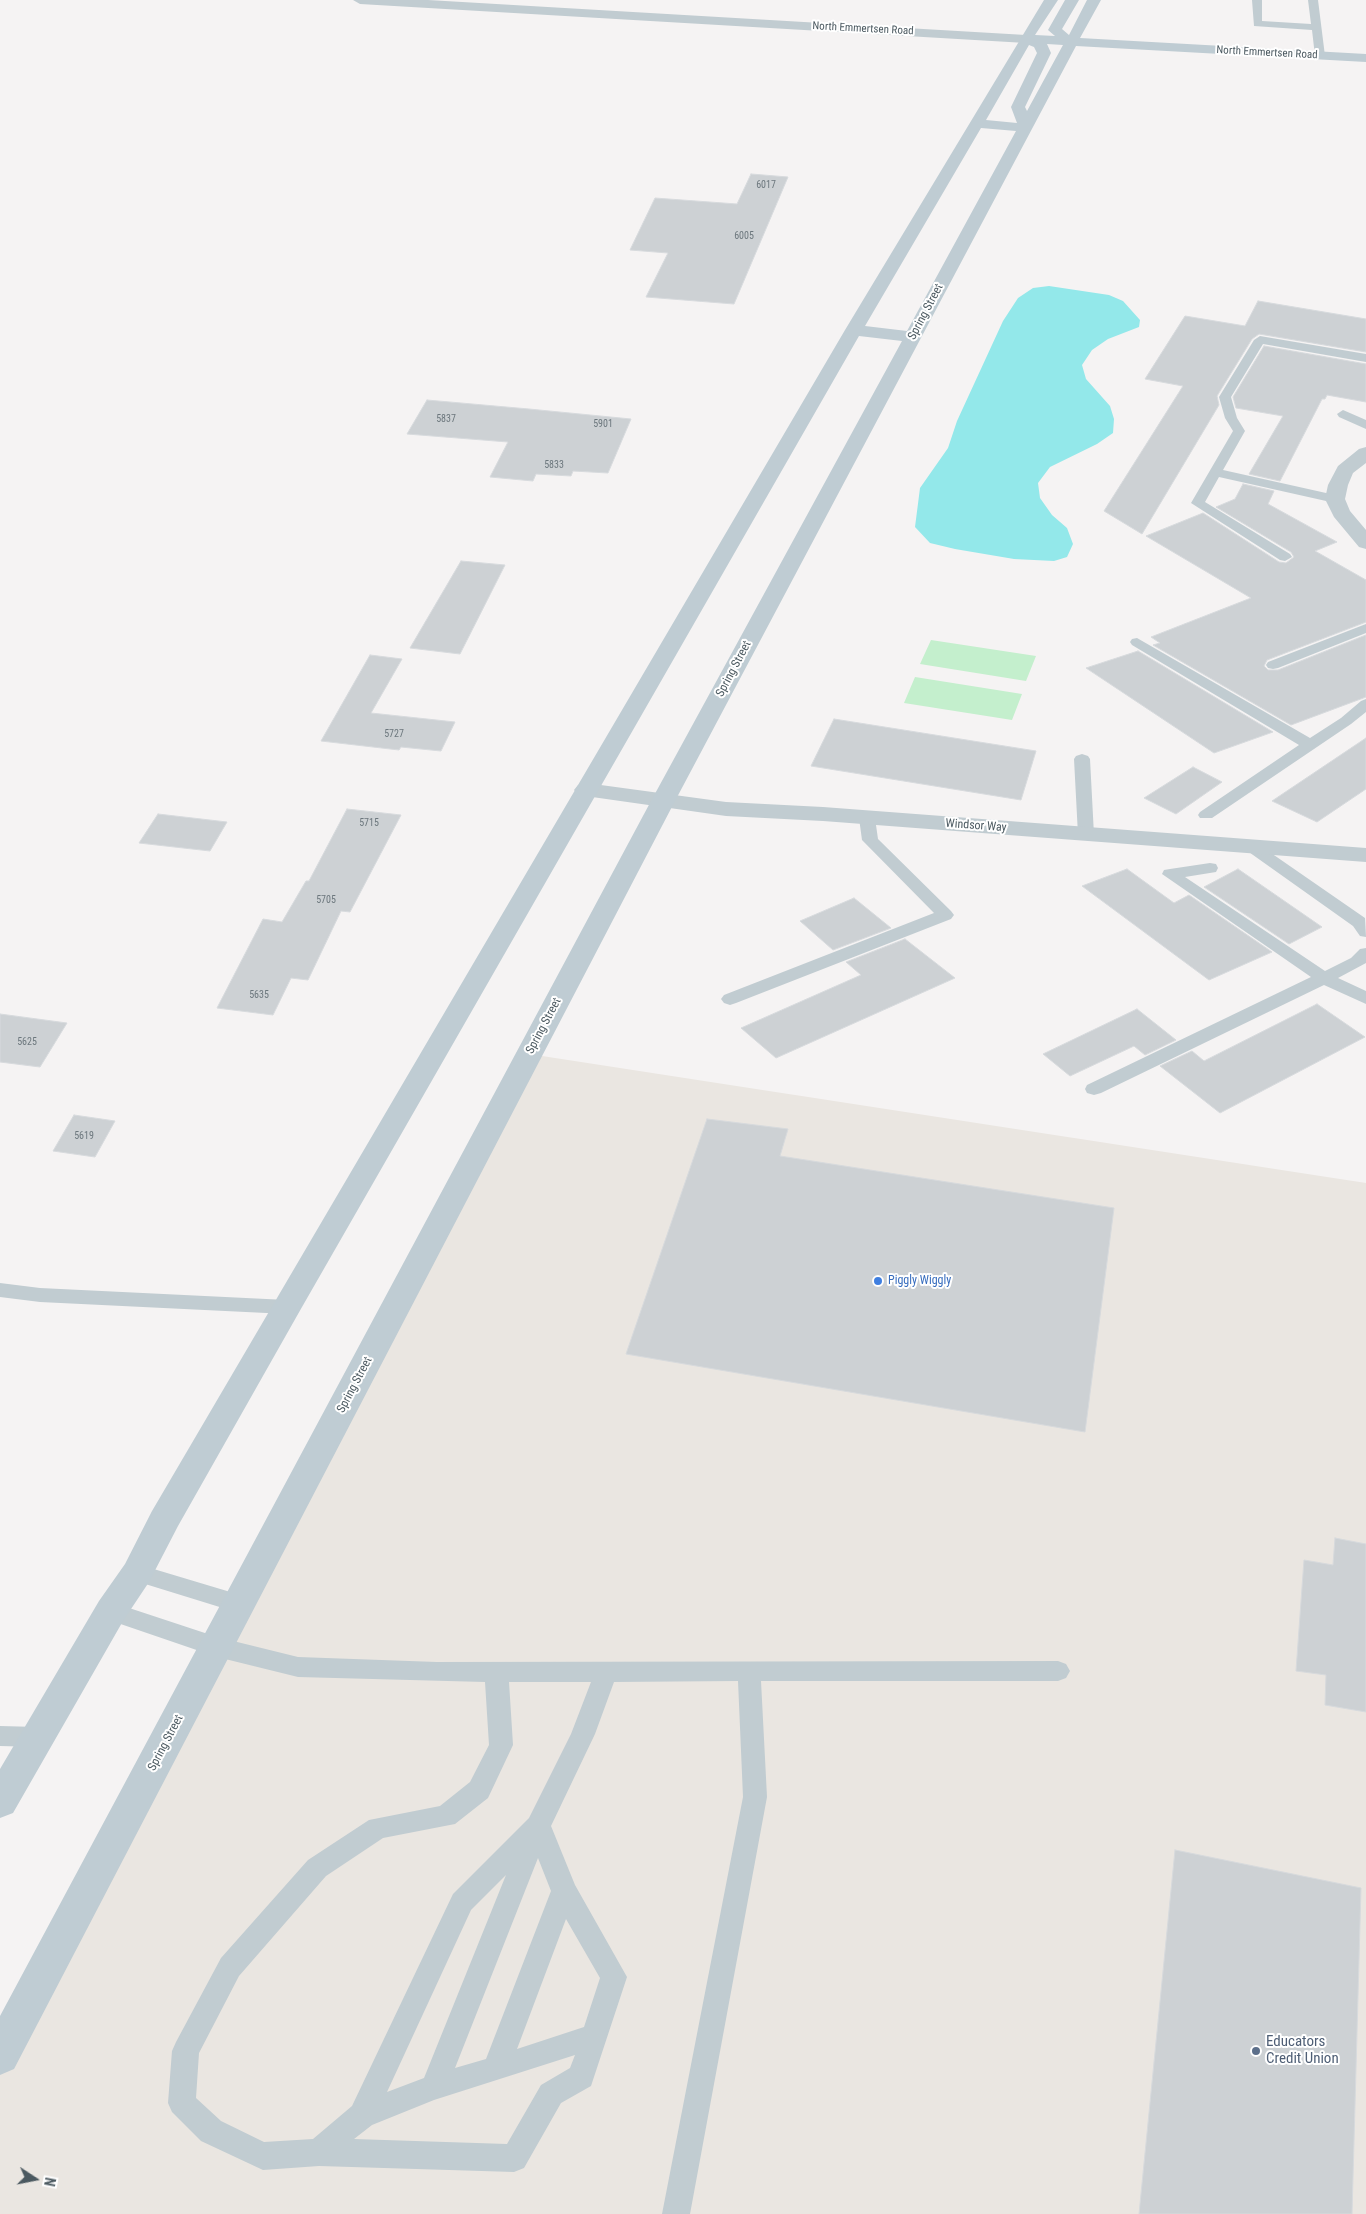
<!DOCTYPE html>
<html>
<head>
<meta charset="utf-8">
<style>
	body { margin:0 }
	#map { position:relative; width:1366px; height:2214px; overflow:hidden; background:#f5f3f3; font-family:"Roboto Condensed",sans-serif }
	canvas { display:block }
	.north { position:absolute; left:10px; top:2154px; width:50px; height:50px; -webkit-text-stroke:4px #fff; paint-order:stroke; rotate:101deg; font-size:14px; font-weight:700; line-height:20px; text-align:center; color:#4b5960 }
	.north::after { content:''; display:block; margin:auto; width:18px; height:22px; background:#4b5960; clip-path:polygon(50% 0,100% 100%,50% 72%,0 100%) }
</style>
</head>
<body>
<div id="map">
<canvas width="1366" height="2214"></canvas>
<div class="north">N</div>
</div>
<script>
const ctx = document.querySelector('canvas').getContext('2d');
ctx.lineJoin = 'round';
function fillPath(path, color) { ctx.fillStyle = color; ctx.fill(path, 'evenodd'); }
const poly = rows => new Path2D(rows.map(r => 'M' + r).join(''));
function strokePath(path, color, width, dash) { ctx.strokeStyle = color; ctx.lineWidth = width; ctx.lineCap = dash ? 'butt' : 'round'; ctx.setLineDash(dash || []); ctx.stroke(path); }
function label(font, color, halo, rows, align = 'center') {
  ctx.font = font + ' "Roboto Condensed",sans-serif'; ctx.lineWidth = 4; ctx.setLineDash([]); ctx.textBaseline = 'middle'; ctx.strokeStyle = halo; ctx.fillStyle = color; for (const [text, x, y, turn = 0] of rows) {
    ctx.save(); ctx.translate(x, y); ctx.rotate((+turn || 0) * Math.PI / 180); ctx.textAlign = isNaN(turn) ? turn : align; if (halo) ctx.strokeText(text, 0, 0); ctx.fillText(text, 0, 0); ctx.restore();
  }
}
const commercial = poly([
	[529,1054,1366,1183,1366,2214,0,2214,0,2056]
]);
const green = poly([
	[931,640,1036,656,1026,681,920,664],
	[915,677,1022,694,1012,720,904,703]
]);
const water = poly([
	[1049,286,1109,295,1123,301,1140,320,1139,327,1108,339,1092,350,1082,365,1086,379,1110,406,1114,419,1113,433,1097,444,1050,467,1038,483,1040,498,1052,515,1067,528,1073,544,1067,557,1054,561,1014,559,955,549,930,543,915,527,920,488,948,448,957,421,1003,321,1018,298,1033,288]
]);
const building = poly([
	[751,174,788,177,734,304,646,297,668,253,630,250,655,198,737,204,751,174],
	[1258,301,1366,319,1366,352,1259,334,1252,339,1217,396,1219,405,1142,534,1104,511,1183,386,1145,379,1185,316,1245,326,1258,301],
	[1264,346,1366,364,1366,402,1327,395,1325,399,1322,399,1280,481,1249,474,1283,416,1236,408,1233,397,1264,346],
	[427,400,529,409,631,419,608,473,573,471,571,476,536,474,533,481,490,477,508,442,407,434,427,400],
	[1243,484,1274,491,1268,504,1337,542,1315,551,1366,580,1366,622,1267,660,1264,666,1268,670,1278,670,1366,635,1366,697,1291,725,1153,645,1160,643,1151,637,1251,598,1146,536,1203,513,1279,562,1286,563,1294,557,1291,552,1216,507,1235,499,1243,484],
	[461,561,505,565,460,654,410,648,461,561],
	[1138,651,1273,732,1214,753,1086,668,1138,651],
	[370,655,402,659,371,713,455,722,441,751,401,747,399,750,321,741,370,655],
	[834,719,1036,751,1021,800,811,766,834,719],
	[1366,738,1366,789,1317,822,1272,801,1366,738],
	[1193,767,1222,782,1176,814,1144,798,1193,767],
	[347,809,401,815,350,912,341,911,308,980,291,978,273,1015,217,1008,263,919,282,922,306,881,309,881,347,809],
	[158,814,227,822,210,851,139,843,158,814],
	[1127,869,1174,903,1189,895,1272,952,1209,980,1082,886,1127,869],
	[1238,869,1322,927,1289,944,1204,887,1238,869],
	[854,898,891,928,833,950,800,921,854,898],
	[905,939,955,978,776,1058,741,1028,861,975,846,962,905,939],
	[1317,1004,1365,1037,1220,1113,1160,1066,1192,1051,1204,1061,1317,1004],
	[1137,1009,1176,1040,1145,1055,1134,1046,1070,1076,1043,1054,1137,1009],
	[0,1014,67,1023,40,1067,0,1062,0,1014],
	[74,1115,115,1121,95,1157,53,1151,74,1115],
	[707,1119,788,1129,780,1156,1114,1208,1085,1432,626,1354,707,1119],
	[1335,1538,1366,1544,1366,1712,1325,1705,1326,1675,1296,1671,1304,1560,1333,1565,1335,1538],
	[1175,1850,1361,1888,1352,2214,1139,2214,1175,1850]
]);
const lane = poly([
	[1252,0,1262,0,1262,21,1311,24,1308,0,1318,0,1325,56,1323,58,1317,58,1315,56,1312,30,1254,26,1252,0],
	[1260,336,1366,354,1366,362,1263,344,1231,397,1237,418,1245,431,1223,470,1335,495,1342,499,1335,503,1219,477,1205,502,1290,554,1292,557,1285,561,1280,560,1191,503,1233,431,1225,418,1219,397,1254,340,1260,336],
	[1343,410,1366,420,1366,429,1339,417,1337,414,1343,410],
	[1366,624,1366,633,1278,668,1273,669,1268,668,1266,665,1268,662,1366,624],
	[1137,638,1310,738,1341,718,1361,701,1366,699,1366,712,1351,724,1212,818,1200,818,1198,815,1200,812,1299,745,1132,645,1130,642,1132,639,1137,638],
	[1082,754,1088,756,1090,759,1094,835,1092,838,1086,840,1080,838,1078,835,1074,759,1076,756,1082,754],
	[867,813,873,815,875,818,878,839,951,911,954,915,951,919,736,1003,730,1005,724,1003,721,999,724,995,934,913,862,840,859,818,861,815,867,813],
	[1252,842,1258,844,1365,918,1366,937,1360,936,1353,926,1246,850,1244,847,1246,844,1252,842],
	[1210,863,1216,864,1218,868,1216,872,1185,877,1325,971,1351,958,1360,949,1366,948,1366,963,1338,978,1366,991,1366,1004,1324,985,1101,1093,1094,1095,1087,1093,1085,1089,1087,1085,1311,977,1162,874,1164,870,1170,869,1210,863],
	[0,1283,40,1288,287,1300,294,1302,297,1307,294,1312,287,1314,40,1302,0,1297,0,1283],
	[137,1564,247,1597,251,1604,247,1611,239,1613,129,1579,126,1573,129,1567,137,1564],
	[111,1602,217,1637,298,1657,437,1662,1058,1661,1066,1664,1070,1671,1066,1678,1058,1681,761,1681,767,1797,690,2214,662,2214,743,1797,738,1681,614,1682,595,1734,551,1826,575,1885,627,1977,591,2086,561,2103,524,2168,514,2172,319,2166,263,2170,201,2141,172,2112,168,2103,172,2051,176,2042,221,1958,308,1860,369,1820,440,1806,470,1782,489,1745,485,1682,298,1677,217,1657,103,1618,99,1611,103,1604,111,1602],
	[509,1682,591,1682,571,1734,529,1818,453,1894,352,2106,313,2139,264,2142,221,2121,196,2098,199,2053,239,1976,326,1876,383,1838,455,1824,488,1798,513,1745,509,1682],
	[538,1858,551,1891,486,2059,455,2068,538,1858],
	[506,1875,424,2078,387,2092,471,1910,506,1875],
	[566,1919,600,1978,584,2027,517,2049,566,1919],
	[575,2055,570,2068,541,2085,507,2144,354,2139,372,2125,434,2100,575,2055],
	[0,1726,38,1727,47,1730,50,1737,47,1744,38,1747,0,1746,0,1726]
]);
const street = poly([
	[353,0,428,0,1026,35,1033,39,1026,43,360,4,353,0],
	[1366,447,1366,463,1353,473,1348,485,1345,499,1350,511,1366,530,1366,549,1359,547,1334,517,1325,499,1328,485,1338,466,1359,449,1366,447],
	[586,783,726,802,823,807,1366,848,1366,862,823,821,726,816,578,795,574,790,578,785,586,783]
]);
const secondary = poly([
	[1044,0,1058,0,1035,35,1055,36,1048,30,1065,0,1079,0,1062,29,1069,35,1087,0,1101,0,1080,38,1366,54,1366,62,1076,46,675,801,14,2069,0,2075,0,2016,651,801,902,341,859,336,302,1307,178,1526,149,1582,123,1621,13,1813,0,1818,0,1769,99,1601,125,1564,152,1511,845,330,1044,0],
	[1047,44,1063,45,1027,111,1025,107,1051,53,1047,44],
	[1029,45,1034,47,1037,53,1011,107,1017,123,986,120,1029,45],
	[981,128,1016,131,907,331,865,326,981,128]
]);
const markers = [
	[878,1281,5,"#3f7fe0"],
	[1256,2051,5,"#5c6f8a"]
];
const numberNames = [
	["6017",766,185],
	["6005",744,236],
	["5837",446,419],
	["5901",603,424],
	["5833",554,465],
	["5727",394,734],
	["5715",369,823],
	["5705",326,900],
	["5635",259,995],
	["5625",27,1042],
	["5619",84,1136]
];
const farStreetnames = [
	["North Emmertsen Road",863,29,3],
	["North Emmertsen Road",1267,53,3]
];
const streetNames = [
	["Spring Street",926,312,-62],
	["Spring Street",734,669,-62],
	["Windsor Way",976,826,4],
	["Spring Street",544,1026,-62],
	["Spring Street",355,1385,-62],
	["Spring Street",166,1743,-62]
];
const shopNames = [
	["Piggly Wiggly",888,1281]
];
const nearServicenames = [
	["Educators",1266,2042],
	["Credit Union",1266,2059]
];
fillPath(commercial, '#eae6e1');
fillPath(green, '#c4efcd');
fillPath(water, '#93e8ea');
fillPath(building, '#cdd1d4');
strokePath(building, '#d7dadd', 1);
fillPath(lane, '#c1ccd1');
fillPath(street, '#c1ccd1');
fillPath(secondary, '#bfccd3');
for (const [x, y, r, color] of markers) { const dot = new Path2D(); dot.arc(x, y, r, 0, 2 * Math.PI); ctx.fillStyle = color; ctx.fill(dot); strokePath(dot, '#fff', 2); }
label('10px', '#6c777d', null, numberNames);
label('11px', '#4b5960', '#fff', farStreetnames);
label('12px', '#4b5960', '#fff', streetNames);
label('12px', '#366cbe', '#fff', shopNames, 'left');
label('15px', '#4e5e75', '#fff', nearServicenames, 'left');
</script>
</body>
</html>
